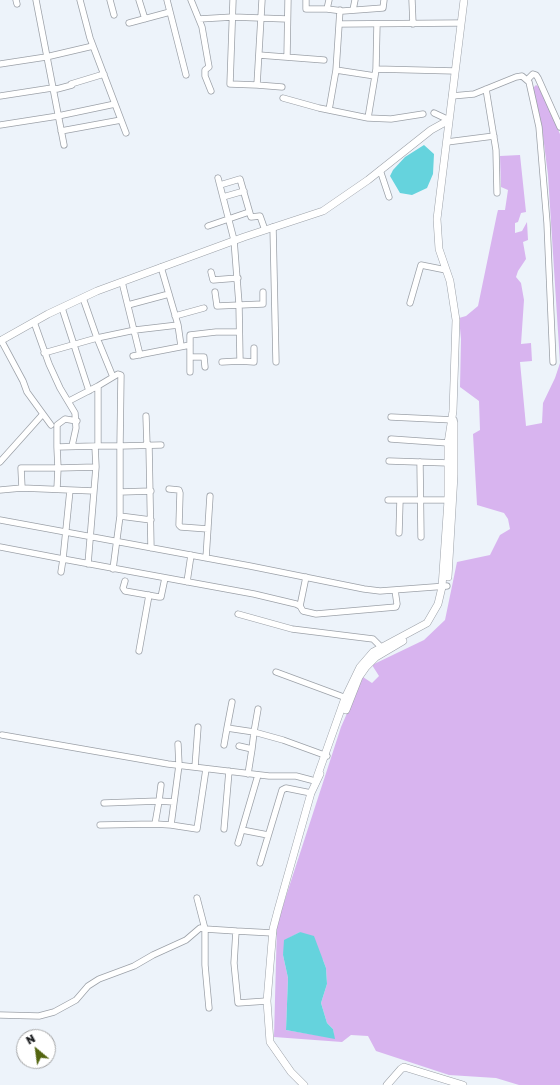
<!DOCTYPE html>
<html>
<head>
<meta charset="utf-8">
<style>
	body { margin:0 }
	#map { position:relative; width:560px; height:1085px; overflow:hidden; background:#edf3fa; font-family:"Golos Text",sans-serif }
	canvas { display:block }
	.north { position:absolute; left:16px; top:1029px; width:40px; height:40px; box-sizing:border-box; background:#fff; border:1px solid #a3a4a5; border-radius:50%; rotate:331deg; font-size:11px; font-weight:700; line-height:16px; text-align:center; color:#1a1c1e }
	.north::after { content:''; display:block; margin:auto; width:14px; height:18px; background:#536510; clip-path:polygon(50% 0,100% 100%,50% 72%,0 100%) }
</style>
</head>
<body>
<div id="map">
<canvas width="560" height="1085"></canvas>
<div class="north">N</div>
</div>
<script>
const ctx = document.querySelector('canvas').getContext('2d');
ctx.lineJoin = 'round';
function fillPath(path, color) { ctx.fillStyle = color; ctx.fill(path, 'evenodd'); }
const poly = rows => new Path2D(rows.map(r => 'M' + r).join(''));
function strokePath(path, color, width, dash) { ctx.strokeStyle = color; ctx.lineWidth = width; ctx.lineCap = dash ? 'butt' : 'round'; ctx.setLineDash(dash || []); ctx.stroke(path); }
const green = poly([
	[536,85,539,87,560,134,560,1085,519,1085,496,1078,449,1075,376,1051,368,1036,351,1035,342,1042,274,1037,277,924,341,727,363,677,372,683,379,676,372,665,424,640,445,620,457,562,490,555,500,535,510,529,508,519,504,513,477,505,473,434,480,430,479,401,460,387,461,339,459,318,466,316,478,306,497,214,498,210,505,210,508,190,501,187,500,156,520,155,526,212,521,213,518,222,515,223,515,233,522,231,527,222,528,240,523,242,526,259,518,271,516,277,521,283,524,300,521,344,531,343,532,361,520,362,526,426,542,423,543,403,555,378,560,363,548,175,542,128,533,88],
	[300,932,323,960,326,968,327,984,321,1003,327,1023,333,1029,334,1038,286,1030,288,978,283,955,289,938]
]);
const water = poly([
	[424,145,434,154,433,174,427,188,412,195,400,193,390,176,393,170,405,157],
	[300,932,314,936,326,968,327,984,321,1003,327,1023,333,1029,335,1039,286,1030,288,978,283,955,284,940]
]);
const minor = poly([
	[16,0,17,4],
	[36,0,64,145],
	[80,0,90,38,126,133],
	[110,0,114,15],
	[139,0,145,19],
	[167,0,186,75],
	[191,0,202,27,209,67,205,70,205,76,211,91],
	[233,0,230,84,257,85],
	[262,0,257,85,282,87],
	[306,0,306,9,327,9,329,0],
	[412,0,413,24],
	[327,9,343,11,383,8,384,0],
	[353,10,355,0],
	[199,19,233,17,287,19],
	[129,23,170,12],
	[340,24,461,23],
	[259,55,324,60],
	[287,57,288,0],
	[0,64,46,57,93,46],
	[376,69,377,24],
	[336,70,340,10],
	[375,76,368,118,391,119,423,114],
	[527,80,533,74,536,75,538,78,560,127],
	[71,84,104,74],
	[486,89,496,150,497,193],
	[0,96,52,88,57,89,72,85],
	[452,96,474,94,516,77,522,76,529,82,539,127,547,223,553,362],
	[283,98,319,108,368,118],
	[329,110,336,70,375,76,376,69,455,71],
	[434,113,449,120],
	[0,125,58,116,115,104],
	[61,131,121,120],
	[447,142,494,136],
	[380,170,389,197],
	[218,178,234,240,239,304,240,361,254,362,254,348],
	[220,185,240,179,251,217,260,216,265,230],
	[223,197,244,191],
	[208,226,249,212],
	[273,227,276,362],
	[161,267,178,325],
	[211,272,213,280,238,278],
	[122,282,140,355],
	[215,292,217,306,263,304,263,292],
	[410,303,421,265,446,270],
	[128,305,169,294],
	[62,308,89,391],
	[175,316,204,308],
	[34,322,49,364,60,388,75,413,76,428,72,446],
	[1,340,23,381,27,392,51,425],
	[44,353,97,338,83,298],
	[133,356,190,345],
	[190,357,204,357,205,367],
	[222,362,240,361],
	[190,372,190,335,216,332,239,332],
	[98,386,113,377],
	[69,401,98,386,98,446],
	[146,416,147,445],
	[391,417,454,420],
	[391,439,448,443],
	[149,445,151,548],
	[161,445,120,446,121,375,118,374,113,377,97,338,135,330,178,325,181,346],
	[95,446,120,446,120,516,113,569],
	[57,447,57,425,65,419,77,421],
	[389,461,449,463],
	[0,462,42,415],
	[420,462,421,537],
	[22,488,21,468,58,468,57,489],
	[169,489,179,490,180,493,179,525,181,527,208,529],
	[0,490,22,488,70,490,63,559,254,594,296,604,300,606,303,611,316,614,396,607,397,604,395,590],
	[70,490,94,491],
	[120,492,151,491],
	[388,500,448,500],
	[120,516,151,520],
	[0,520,250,566,364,589,380,591,447,586],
	[399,533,400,500],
	[0,547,63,559,61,572],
	[206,558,210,496],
	[88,564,94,491,96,467,95,446,57,447,58,468,96,467],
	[125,581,123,588,125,591,159,597,161,597,165,578],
	[187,582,191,555],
	[300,606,306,577],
	[238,614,292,629,373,639,383,649],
	[139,651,149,595],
	[276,672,349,699],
	[227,728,232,702],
	[2,735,168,764,269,776,296,776,315,781],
	[224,745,227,728,254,732,258,709],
	[239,746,252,749,248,774],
	[252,749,254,732,283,740,327,756],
	[195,767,198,727],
	[161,785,159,801,174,802],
	[104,803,159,801,155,824],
	[100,825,155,824,171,825,179,765,178,744],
	[171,825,197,829,206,769],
	[224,829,229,771],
	[242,830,268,835],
	[238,843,258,775],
	[260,863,282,790,286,788,311,793],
	[267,1001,238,1003,234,963,236,931,273,933],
	[209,1008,205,965,205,929,236,931],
	[0,1015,39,1016,54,1012,76,1000,88,986,99,979,134,966,153,955,186,940,200,928,205,929,197,898]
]);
const tertiary = poly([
	[0,341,48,314,97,291,244,237,323,211,368,180,431,130,449,120],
	[448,577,454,475,454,423],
	[346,710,359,677,366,667,376,657,403,641],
	[317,777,345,698,360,667,373,652,427,623,438,604,442,587,448,500,448,443,453,411,456,320,450,281,439,249,437,219,464,0],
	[304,1085,291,1072,270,1042,267,1001,273,929,278,910,311,793,320,774],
	[387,1085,401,1069,404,1067,463,1085]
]);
fillPath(green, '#d8b4ef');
fillPath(water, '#65d3dd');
strokePath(minor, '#9ca1a8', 7);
strokePath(tertiary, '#9ca1a8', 8);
strokePath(minor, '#fff', 5.5);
strokePath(tertiary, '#fff', 7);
</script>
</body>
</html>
